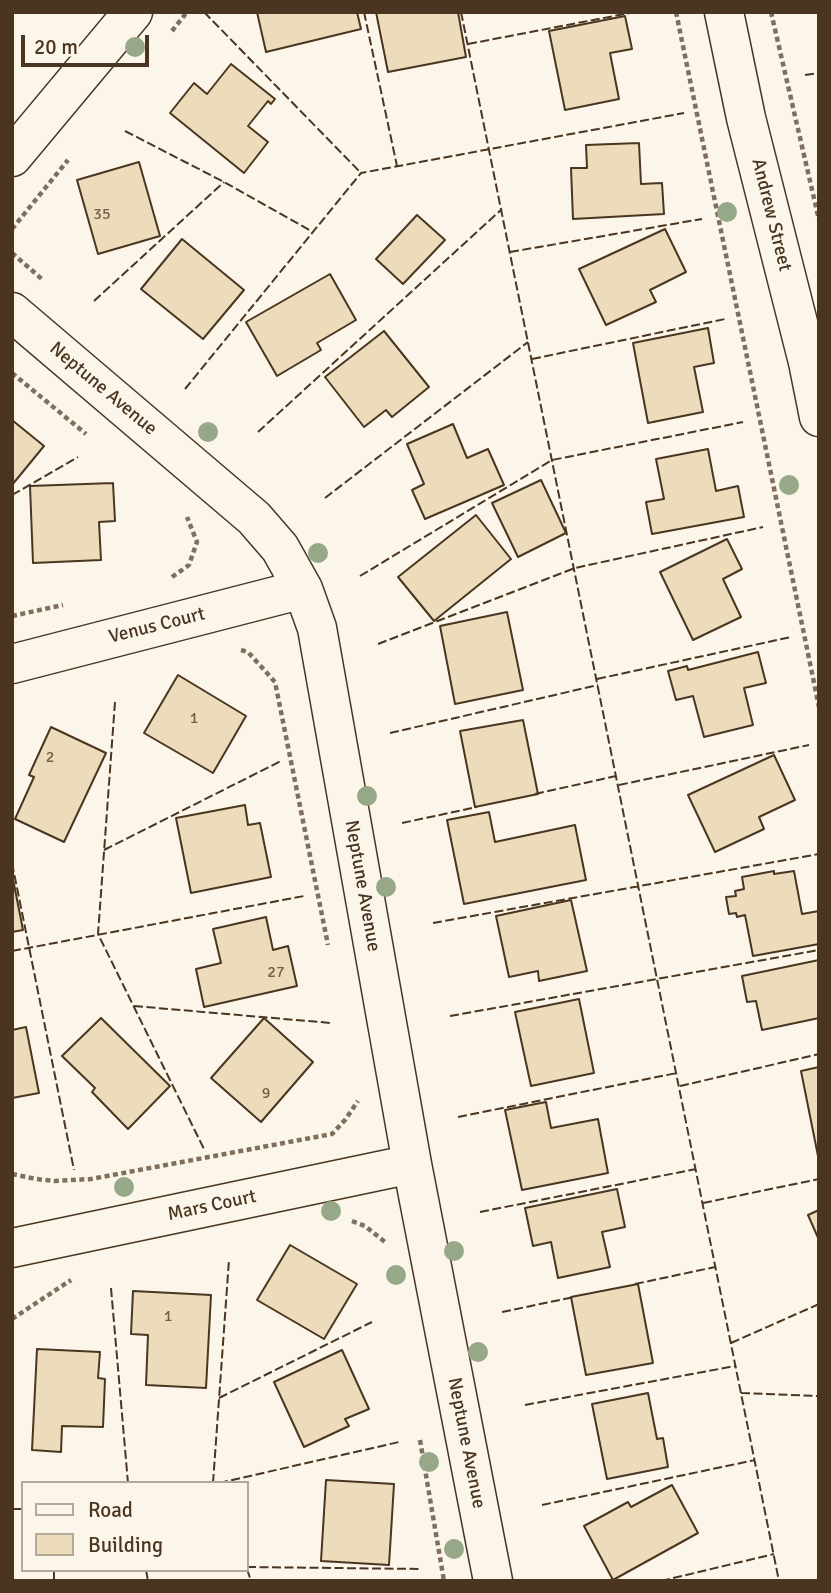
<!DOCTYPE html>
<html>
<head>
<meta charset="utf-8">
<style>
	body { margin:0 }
	#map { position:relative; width:831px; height:1593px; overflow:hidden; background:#fbf6e9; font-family:Signika,sans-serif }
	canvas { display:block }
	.frame { position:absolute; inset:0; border:14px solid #4a3520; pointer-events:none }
	.legend { position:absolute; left:21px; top:1481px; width:228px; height:91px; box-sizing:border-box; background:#fbf6e9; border:2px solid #b4a999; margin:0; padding:9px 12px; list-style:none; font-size:21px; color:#4a3520 }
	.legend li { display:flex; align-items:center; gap:14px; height:35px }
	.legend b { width:35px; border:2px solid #b4a999 }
	.scale { position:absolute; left:21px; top:35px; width:128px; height:32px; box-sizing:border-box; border:4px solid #4a3520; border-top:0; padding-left:9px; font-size:21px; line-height:24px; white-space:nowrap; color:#4a3520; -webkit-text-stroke:5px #fbf6e9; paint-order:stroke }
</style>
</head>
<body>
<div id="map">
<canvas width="831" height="1593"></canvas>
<div class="frame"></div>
<ul class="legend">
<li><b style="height:9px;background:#fbf6e9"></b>Road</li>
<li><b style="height:19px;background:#ecdcbc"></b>Building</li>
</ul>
<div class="scale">20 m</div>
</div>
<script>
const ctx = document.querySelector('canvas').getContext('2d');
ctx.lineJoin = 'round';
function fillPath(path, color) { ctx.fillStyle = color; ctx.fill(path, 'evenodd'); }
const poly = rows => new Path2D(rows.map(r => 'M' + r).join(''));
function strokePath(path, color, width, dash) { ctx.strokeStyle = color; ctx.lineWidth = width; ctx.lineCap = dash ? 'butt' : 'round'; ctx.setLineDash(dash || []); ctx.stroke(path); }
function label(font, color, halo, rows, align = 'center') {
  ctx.font = font + ' Signika,sans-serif'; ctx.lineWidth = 5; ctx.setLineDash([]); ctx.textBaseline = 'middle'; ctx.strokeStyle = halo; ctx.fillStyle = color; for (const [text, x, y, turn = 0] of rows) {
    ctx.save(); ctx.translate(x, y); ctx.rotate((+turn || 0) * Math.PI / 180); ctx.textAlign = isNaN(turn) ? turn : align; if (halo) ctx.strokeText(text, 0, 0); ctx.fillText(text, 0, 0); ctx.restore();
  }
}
const building = poly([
	[257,12,357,12,361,29,266,52,257,12],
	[376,12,458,12,466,57,388,72,376,12],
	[625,16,632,49,610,53,619,99,565,110,549,31,625,16],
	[231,64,275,99,271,104,268,101,248,126,268,142,244,173,170,113,194,83,207,94,231,64],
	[639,143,641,184,662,183,664,214,573,219,571,168,587,168,586,145,639,143],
	[139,162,160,236,98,254,77,180,139,162],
	[417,215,445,240,403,284,376,259,417,215],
	[665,229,686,272,650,290,656,302,606,325,579,269,665,229],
	[182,239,244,290,203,339,141,289,182,239],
	[330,274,356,320,317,343,321,350,277,376,246,322,330,274],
	[708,328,714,363,694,367,703,412,648,423,633,343,708,328],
	[384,331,429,387,392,417,386,410,364,427,325,377,384,331],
	[12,420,44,446,12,485,12,420],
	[453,424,467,458,488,449,504,485,425,519,412,490,424,484,407,444,453,424],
	[708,449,716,491,738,486,744,517,652,534,646,502,664,499,656,459,708,449],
	[541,480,566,533,518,557,492,503,541,480],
	[113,483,115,521,99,522,101,560,33,563,30,486,113,483],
	[476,515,511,559,434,621,398,577,476,515],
	[727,539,742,569,723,579,741,617,693,640,660,572,727,539],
	[507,612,523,690,455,704,440,626,507,612],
	[758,652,766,683,744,688,753,725,704,737,693,696,676,700,668,671,687,666,688,670,758,652],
	[178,675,246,716,213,773,144,733,178,675],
	[523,720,538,794,475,807,460,731,523,720],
	[51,727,106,753,64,842,15,819,34,777,29,775,51,727],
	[774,755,795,800,759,817,764,829,715,852,688,795,774,755],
	[245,805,248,825,260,823,271,877,191,893,176,818,245,805],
	[489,812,495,842,575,825,586,880,464,904,447,820,489,812],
	[774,871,774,874,794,871,802,914,819,911,819,944,753,956,745,915,737,917,736,913,729,914,726,897,736,896,735,891,744,889,742,877,774,871],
	[12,874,23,930,12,932,12,874],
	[571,900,587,971,539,981,538,971,509,977,496,916,571,900],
	[266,917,273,950,288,946,297,986,204,1007,196,969,221,963,213,929,266,917],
	[819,960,819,1018,762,1030,756,1001,747,1002,742,976,819,960],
	[579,999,594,1073,531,1086,515,1012,579,999],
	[101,1018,170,1086,128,1129,92,1092,95,1088,62,1056,101,1018],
	[264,1018,313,1062,261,1122,211,1078,264,1018],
	[26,1027,39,1093,12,1098,12,1030,26,1027],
	[819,1067,819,1156,818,1156,801,1071,819,1067],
	[546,1102,551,1128,598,1119,608,1173,522,1190,505,1110,546,1102],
	[617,1189,625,1227,602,1232,610,1267,558,1278,551,1242,533,1246,525,1208,617,1189],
	[819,1210,819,1240,808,1215,819,1210],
	[290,1245,357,1284,324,1339,257,1300,290,1245],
	[638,1284,653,1363,586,1375,571,1297,638,1284],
	[133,1291,211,1295,206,1388,146,1385,148,1335,131,1334,133,1291],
	[37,1349,100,1352,98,1378,105,1379,103,1427,62,1426,61,1452,32,1450,37,1349],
	[342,1350,369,1409,345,1419,349,1426,304,1447,274,1382,342,1350],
	[648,1393,657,1439,663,1438,668,1467,607,1479,592,1404,648,1393],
	[326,1480,394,1484,389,1565,321,1561,326,1480],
	[672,1485,698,1533,613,1580,584,1526,628,1502,631,1507,672,1485]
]);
const path = poly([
	[676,12,819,707],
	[771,12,819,220],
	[172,31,187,12],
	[12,229,68,160],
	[12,253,43,280],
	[12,373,86,434],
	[172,577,189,565,197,542,187,517],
	[12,616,63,605],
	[241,650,248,652,275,682,328,945],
	[12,1174,36,1179,54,1181,91,1179,332,1134,345,1120,358,1101],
	[352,1221,365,1226,385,1242],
	[12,1319,71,1280],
	[420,1440,444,1581]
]);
const minor = poly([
	[724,12,746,118,808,362,819,417],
	[12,157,133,12],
	[12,312,254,518,280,548,303,589,317,628,412,1164,493,1581],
	[12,664,303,589],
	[12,1248,412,1164]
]);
const fence = poly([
	[204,12,361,173],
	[364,12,397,166],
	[461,12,779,1581],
	[468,44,635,12],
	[805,75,819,73],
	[125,131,224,182,313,232],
	[510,252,702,219],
	[94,301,224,182],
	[532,359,725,319],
	[185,389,361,173,684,113],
	[258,432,502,209],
	[12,495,78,457],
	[325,498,528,342],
	[360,576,552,460,743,422],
	[378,644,575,568,763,527],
	[597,679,791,637],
	[115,702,98,934,204,1149],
	[390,733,598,685],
	[619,785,809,745],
	[535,794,616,776],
	[402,823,477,807],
	[104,850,281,761],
	[12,863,74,1170],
	[433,923,819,854],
	[12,951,304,896],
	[134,1006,331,1023],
	[450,1016,819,950],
	[680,1086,819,1054],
	[458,1117,677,1073],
	[703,1203,819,1179],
	[480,1212,696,1169],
	[635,1284,715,1267],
	[111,1288,128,1483],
	[502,1312,574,1297],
	[731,1343,819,1304],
	[741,1393,819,1396],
	[219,1398,372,1322],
	[525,1405,735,1366],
	[213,1483,229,1260],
	[219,1483,399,1442],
	[542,1505,755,1460],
	[12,1509,23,1509],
	[247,1567,421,1569],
	[247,1569,251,1581],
	[54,1570,54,1581],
	[146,1570,148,1581],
	[661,1581,774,1554],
	[816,1581,819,1578]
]);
const trees = [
	[135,47],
	[727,212],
	[208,432],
	[789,485],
	[318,553],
	[367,796],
	[386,887],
	[124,1187],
	[331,1211],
	[454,1251],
	[396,1275],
	[478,1352],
	[429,1462],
	[454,1549]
];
const numberNames = [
	["35",102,215],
	["1",194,719],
	["2",50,758],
	["27",276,973],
	["9",266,1094],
	["1",168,1317]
];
const streetNames = [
	["Andrew Street",771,215,76],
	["Neptune Avenue",103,389,40],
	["Venus Court",157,626,-14],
	["Neptune Avenue",362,886,80],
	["Mars Court",212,1206,-12],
	["Neptune Avenue",466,1443,79]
];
fillPath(building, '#ecdcbc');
strokePath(building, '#4a3520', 2);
strokePath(minor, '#4a3520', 41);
strokePath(path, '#7f6f5c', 4.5, [5, 3.5]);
strokePath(minor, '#fbf6e9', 38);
strokePath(fence, '#4a3520', 2, [9, 3.5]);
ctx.fillStyle = '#96a887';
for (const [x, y] of trees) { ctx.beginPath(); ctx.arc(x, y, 10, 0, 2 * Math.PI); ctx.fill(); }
label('16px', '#725f47', null, numberNames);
label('19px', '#4a3520', '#fbf6e9', streetNames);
</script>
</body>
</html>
